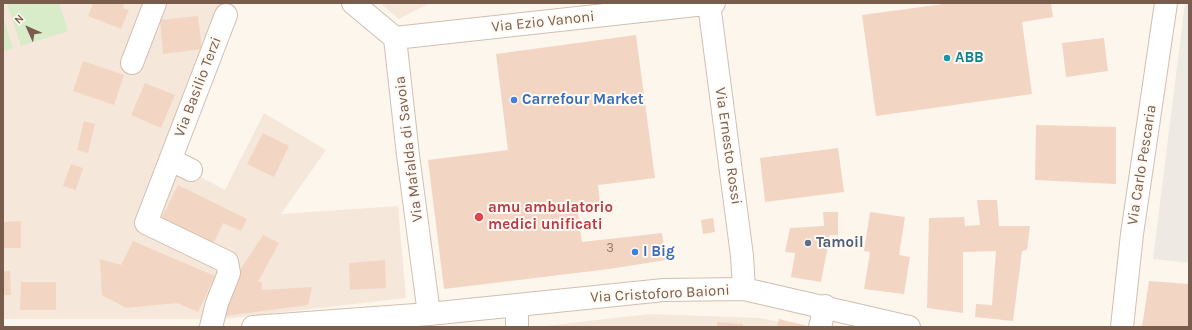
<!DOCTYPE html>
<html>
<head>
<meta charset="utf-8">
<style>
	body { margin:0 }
	#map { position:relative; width:1192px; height:330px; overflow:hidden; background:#fdf6ec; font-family:Karla,sans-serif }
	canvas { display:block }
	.frame { position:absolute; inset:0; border:4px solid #7a5c4d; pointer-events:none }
	.north { position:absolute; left:8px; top:8px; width:40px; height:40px; -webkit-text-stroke:3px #fffaf3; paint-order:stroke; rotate:315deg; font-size:11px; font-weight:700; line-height:16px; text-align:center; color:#7a5c4d }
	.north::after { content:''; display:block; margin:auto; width:14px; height:18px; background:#7a5c4d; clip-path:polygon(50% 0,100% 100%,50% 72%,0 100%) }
</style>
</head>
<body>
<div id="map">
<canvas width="1192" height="330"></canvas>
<div class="frame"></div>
<div class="north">N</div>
</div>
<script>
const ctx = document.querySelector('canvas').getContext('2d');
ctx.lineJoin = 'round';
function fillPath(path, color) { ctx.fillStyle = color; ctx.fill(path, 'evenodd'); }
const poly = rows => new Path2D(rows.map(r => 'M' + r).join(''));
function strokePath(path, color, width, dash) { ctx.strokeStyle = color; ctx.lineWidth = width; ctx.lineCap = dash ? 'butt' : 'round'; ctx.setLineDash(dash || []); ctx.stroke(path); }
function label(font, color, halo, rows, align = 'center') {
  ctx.font = font + ' Karla,sans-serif'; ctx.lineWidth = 4; ctx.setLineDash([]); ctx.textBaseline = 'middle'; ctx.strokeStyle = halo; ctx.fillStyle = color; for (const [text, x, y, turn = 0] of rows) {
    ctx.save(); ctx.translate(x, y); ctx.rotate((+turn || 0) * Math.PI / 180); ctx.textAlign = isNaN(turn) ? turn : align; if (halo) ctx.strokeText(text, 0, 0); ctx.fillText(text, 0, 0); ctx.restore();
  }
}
const residential = poly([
	[3,3,227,3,169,160,225,190,264,113,326,150,281,214,398,206,406,298,224,319,3,319],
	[380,3,430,3,399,19],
	[649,314,760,318,805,327,537,327]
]);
const industrial = poly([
	[1185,3,1189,3,1189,263,1153,259]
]);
const green = poly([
	[7,3,59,3,68,31,21,46],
	[3,17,13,48,3,51]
]);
const building = poly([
	[93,3,124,3,123,8,129,10,121,29,88,16],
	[951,3,1051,3,1053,17,1022,22,1032,94,876,116,862,15],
	[198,16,202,49,163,54,160,20],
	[636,35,655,178,598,185,600,203,577,206,582,242,662,233,666,260,609,269,444,289,428,160,508,150,496,54],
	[1104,38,1108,71,1066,77,1062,43],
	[83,61,124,75,114,105,73,91],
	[145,83,175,95,161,128,131,115],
	[84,121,95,124,88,153,77,150],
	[1036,125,1116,127,1116,184,1035,180],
	[263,133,289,146,274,177,247,164],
	[838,148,844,192,765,202,760,158],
	[71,164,83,168,76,190,63,186],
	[178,185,247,219,241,231,223,223,213,244,161,219],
	[977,200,997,200,999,226,1030,226,1027,250,1022,251,1013,321,975,317,976,304,992,305,996,251,963,252,963,313,927,308,929,218,964,217,965,226,980,225],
	[823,212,838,212,838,235,830,235,821,282,791,277,795,253,785,252,790,228,824,226],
	[870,212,905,217,899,255,910,257,904,294,864,289,870,252,864,251],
	[713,218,715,232,703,234,701,220],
	[21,221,21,248,3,248,3,222],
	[263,235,279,243,258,282,262,282,262,290,312,287,308,305,225,316,219,302],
	[133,241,215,276,198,312,177,303,126,308,102,295,100,259,121,265],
	[385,260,386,288,350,290,349,263],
	[3,271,10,271,11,295,3,295],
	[1149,281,1189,284,1189,327,1142,327],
	[21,282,56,282,56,310,20,310],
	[779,319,808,326,808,327,777,327],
	[717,322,743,324,743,327,717,327]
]);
const minor = poly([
	[353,3,395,38,408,155,429,314],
	[709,4,742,256,744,289],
	[395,38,714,3],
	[132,63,155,3],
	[171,160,191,170],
	[211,327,217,303,229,273,227,262,146,223,226,15],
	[253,327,429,314,664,290,744,289,909,327],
	[517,327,517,305],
	[820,327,825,306],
	[1122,327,1132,234,1166,3]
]);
const markers = [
	[947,58,4,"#0f9aa8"],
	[514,100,4,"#3f7fe0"],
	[479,217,5,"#e0444e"],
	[808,243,4,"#5c6f8a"],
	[635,252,4,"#3f7fe0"]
];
const numberNames = [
	["3",610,248]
];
const streetNames = [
	["Via Ezio Vanoni",543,22,-6],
	["Via Basilio Terzi",198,87,-69],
	["Via Ernesto Rossi",728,146,82],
	["Via Mafalda di Savoia",409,149,-97],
	["Via Carlo Pescaria",1142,165,-81],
	["Via Cristoforo Baioni",660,294,-3]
];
const cultureNames = [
	["ABB",955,58]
];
const shopNames = [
	["Carrefour Market",522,100],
	["I Big",643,252]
];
const healthNames = [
	["amu ambulatorio",488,208],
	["medici unificati",488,225]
];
const serviceNames = [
	["Tamoil",816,243]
];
fillPath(residential, '#f5e8da');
fillPath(industrial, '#efe9e4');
fillPath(green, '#d8ecc9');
fillPath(building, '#f3d5c3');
strokePath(minor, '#d1beb0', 24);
strokePath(minor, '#fff', 22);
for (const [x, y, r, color] of markers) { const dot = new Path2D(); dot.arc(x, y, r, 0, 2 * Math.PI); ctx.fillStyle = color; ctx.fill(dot); strokePath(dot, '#fffaf3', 1.5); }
label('13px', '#987a6a', null, numberNames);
label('15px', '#7a5c4d', '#fffaf3', streetNames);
label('bold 15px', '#0d838f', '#fffaf3', cultureNames, 'left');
label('bold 15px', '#366cbe', '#fffaf3', shopNames, 'left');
label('bold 15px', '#be3a42', '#fffaf3', healthNames, 'left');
label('bold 15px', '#4e5e75', '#fffaf3', serviceNames, 'left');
</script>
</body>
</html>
